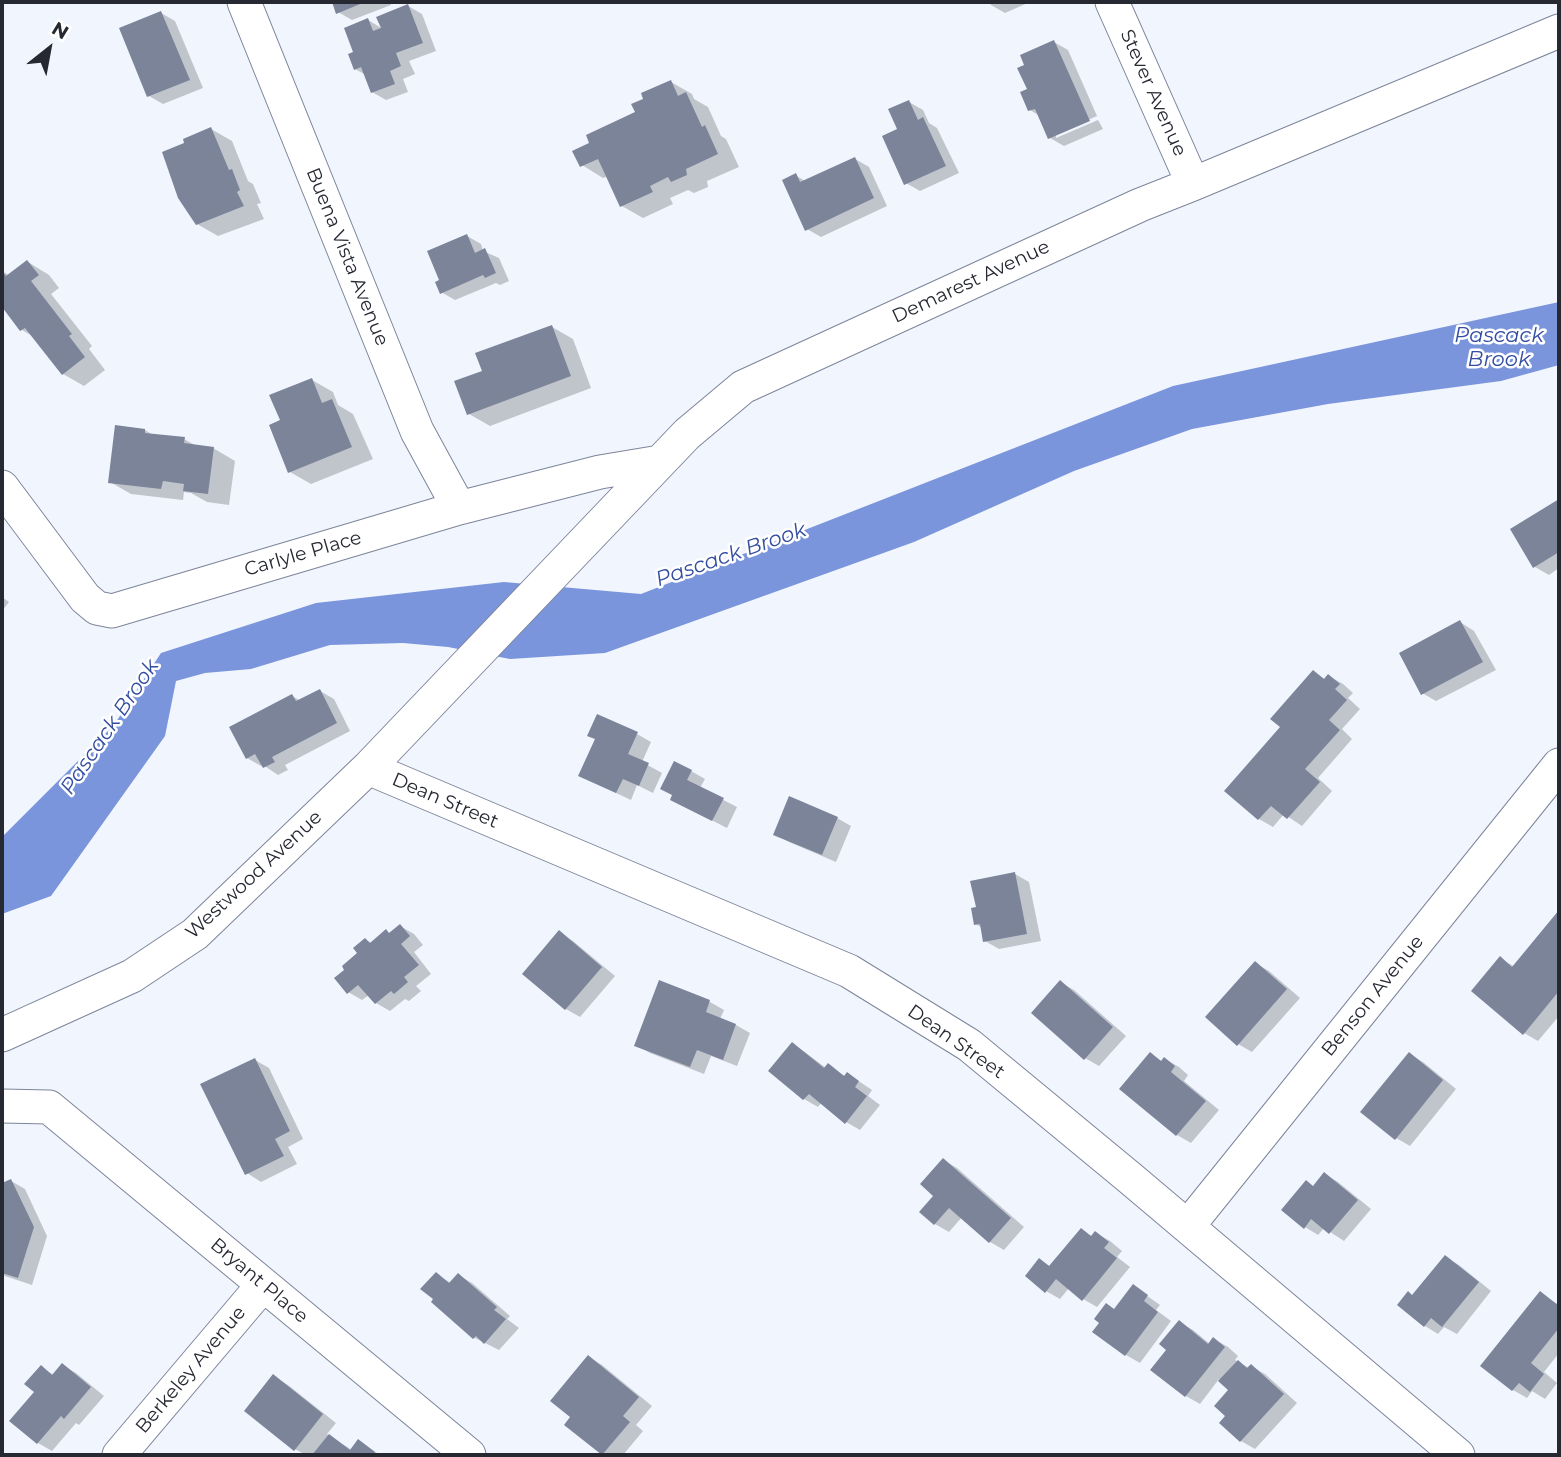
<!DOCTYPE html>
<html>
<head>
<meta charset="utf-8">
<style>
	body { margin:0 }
	#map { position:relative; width:1561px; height:1457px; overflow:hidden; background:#f1f5fe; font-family:Montserrat,sans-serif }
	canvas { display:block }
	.frame { position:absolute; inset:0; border:4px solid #262932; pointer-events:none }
	.north { position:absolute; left:14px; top:14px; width:70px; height:70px; -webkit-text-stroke:5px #fff; paint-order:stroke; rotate:31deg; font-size:19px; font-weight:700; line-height:28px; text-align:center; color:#262932 }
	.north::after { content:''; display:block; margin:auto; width:24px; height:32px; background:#262932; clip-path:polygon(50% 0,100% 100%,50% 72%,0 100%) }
</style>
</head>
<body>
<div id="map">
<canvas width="1561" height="1457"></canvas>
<div class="frame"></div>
<div class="north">N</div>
</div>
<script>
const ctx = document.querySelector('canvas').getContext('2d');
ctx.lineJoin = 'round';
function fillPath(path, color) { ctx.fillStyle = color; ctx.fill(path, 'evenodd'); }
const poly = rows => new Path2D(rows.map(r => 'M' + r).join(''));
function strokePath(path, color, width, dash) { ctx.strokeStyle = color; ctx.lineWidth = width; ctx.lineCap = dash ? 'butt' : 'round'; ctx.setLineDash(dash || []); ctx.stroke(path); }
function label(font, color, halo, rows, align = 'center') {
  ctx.font = font + ' Montserrat,sans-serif'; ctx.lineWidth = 5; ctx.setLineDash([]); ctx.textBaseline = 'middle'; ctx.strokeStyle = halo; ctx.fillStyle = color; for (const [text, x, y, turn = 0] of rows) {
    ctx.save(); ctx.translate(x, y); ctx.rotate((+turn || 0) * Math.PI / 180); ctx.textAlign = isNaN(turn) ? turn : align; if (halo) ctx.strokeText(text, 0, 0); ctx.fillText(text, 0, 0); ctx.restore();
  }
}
const water = poly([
	[1559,302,1559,365,1501,381,1328,404,1192,429,1074,471,914,542,605,653,510,659,448,647,403,643,330,645,251,669,205,673,176,681,165,736,51,896,2,914,2,837,114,725,161,653,316,603,504,582,641,594,1173,386]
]);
const shadow = poly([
	[333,2,390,2,391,5,352,20,338,12],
	[989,2,1030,2,1005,13,991,5],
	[408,6,422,14,436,51,409,61,415,74,403,79,408,92,386,100,372,92,366,75,355,69,355,53,368,20,383,29],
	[161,13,175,21,203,88,163,104,149,96],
	[1054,42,1068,50,1097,116,1056,134,1056,138,1098,120,1103,129,1064,146,1050,138,1040,116,1030,110,1029,90],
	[671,82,692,94,694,99,708,107,721,136,726,139,739,167,707,181,708,187,694,193,688,190,670,198,673,204,643,218,622,206,608,176,603,178,582,165,591,144,637,113,646,100],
	[909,102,923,110,929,123,937,128,959,173,920,191,906,183,900,129],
	[211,129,232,141,248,181,253,184,261,203,257,204,264,219,218,236,197,224,186,144],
	[855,159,869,167,887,206,821,237,807,229,795,175,805,181],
	[467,236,481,244,483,251,499,258,509,281,500,285,496,283,455,300,441,292,442,281],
	[28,262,49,275,59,288,51,294,92,346,89,349,105,370,84,386,63,374,34,337,22,330,2,304,2,271,10,276],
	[552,327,573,339,591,388,490,426,469,414,484,372],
	[312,380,333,392,338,405,353,414,373,459,311,484,290,472,282,421],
	[145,430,153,435,184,439,198,447,213,448,235,461,229,505,207,502,191,493,184,492,183,500,131,494,110,482],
	[1559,501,1559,568,1549,575,1535,567,1512,530],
	[2,597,9,602,2,611],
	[1460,622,1474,631,1496,670,1436,701,1422,693],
	[1313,672,1326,680,1329,676,1343,684,1353,693,1348,698,1360,709,1342,729,1352,739,1318,778,1332,791,1302,826,1284,814,1273,827,1259,819,1226,791,1282,727],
	[320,691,334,699,350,731,285,765,288,770,278,775,263,765,261,766,247,758,292,696,301,701],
	[637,734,651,742,642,762,662,773,653,793,637,785,631,800,580,776],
	[691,771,705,779,700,788,737,807,727,828,672,800],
	[837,818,851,826,836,862,789,842,775,834],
	[1015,874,1029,882,1041,941,999,949,985,941,982,928,976,924,978,908],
	[1559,913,1559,1016,1538,1041,1524,1033,1501,959,1515,967],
	[400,926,414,934,423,945,414,952,431,974,416,986,421,991,409,1001,405,999,390,1011,376,1003,369,995,362,1000,348,992,346,970,359,953,365,940,372,943,390,934],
	[559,933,573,941,615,976,580,1017,566,1009],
	[1255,963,1269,971,1300,998,1252,1052,1238,1044],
	[1060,982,1074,990,1126,1036,1099,1066,1085,1058],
	[660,983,710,1002,724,1010,720,1019,736,1025,750,1033,737,1066,711,1056,704,1074,650,1053,637,1045],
	[792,1044,806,1053,826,1068,828,1065,846,1077,848,1074,872,1090,868,1096,880,1105,860,1130,846,1122,822,1102,818,1107,804,1099,770,1071],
	[1150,1054,1163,1062,1165,1059,1179,1067,1188,1075,1184,1081,1219,1110,1191,1143,1177,1135,1122,1089],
	[1409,1054,1423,1062,1456,1089,1410,1146,1396,1138,1363,1112],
	[255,1060,269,1068,303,1139,288,1147,297,1164,261,1182,247,1173],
	[943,1160,957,1168,1024,1227,1004,1250,990,1242,962,1217,949,1232,935,1224,935,1196],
	[1324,1174,1338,1182,1371,1209,1344,1241,1324,1228,1318,1235,1305,1227,1314,1187],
	[11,1181,25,1189,47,1236,32,1285,2,1275,2,1185],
	[1081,1230,1093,1237,1096,1233,1110,1241,1122,1251,1117,1257,1130,1267,1097,1307,1083,1299,1069,1288,1060,1299,1046,1291,1027,1276,1040,1260,1051,1267],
	[1445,1257,1459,1265,1491,1291,1457,1334,1444,1327,1438,1334,1425,1326,1413,1296],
	[436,1274,451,1283,458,1275,472,1283,510,1316,507,1319,519,1328,499,1350,475,1338,433,1301],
	[1133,1286,1160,1305,1156,1310,1171,1321,1140,1363,1126,1355,1115,1310],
	[1540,1293,1559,1305,1559,1353,1544,1372,1557,1383,1545,1399,1532,1391,1527,1398,1513,1390,1483,1366],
	[1179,1322,1193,1330,1210,1344,1214,1339,1228,1347,1238,1356,1235,1360,1249,1368,1251,1366,1265,1374,1297,1403,1255,1449,1241,1441,1228,1416,1231,1390,1219,1379,1200,1404,1186,1396,1169,1350],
	[588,1357,602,1365,652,1406,636,1425,643,1431,623,1455,604,1455,566,1425,573,1417],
	[62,1365,76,1373,104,1396,79,1425,76,1423,52,1451,38,1443,12,1421,36,1392,41,1367,54,1375],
	[274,1377,288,1385,336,1423,327,1434,352,1450,359,1441,380,1455,306,1455,295,1449]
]);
const building = poly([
	[332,2,365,2,336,14],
	[408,4,423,43,396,53,401,66,390,71,395,84,371,93,361,67,354,70,348,54,353,52,344,28,368,18,373,31,381,28,376,17],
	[161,11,190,80,147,97,119,28],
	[1054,40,1090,121,1048,139,1035,109,1028,111,1020,92,1027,89,1017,68,1024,65,1020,55],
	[671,80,678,96,686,92,702,127,705,125,718,154,686,169,687,175,671,182,668,177,650,186,653,192,620,207,598,159,580,167,572,151,589,143,586,135,635,112,631,104,643,99,641,93],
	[909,100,918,120,923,117,946,166,904,185,882,136,897,129,888,109],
	[211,127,229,170,232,169,240,190,237,192,244,206,196,225,178,198,162,152,184,143,183,139],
	[855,157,874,198,805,231,782,180,796,173,800,182],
	[467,234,475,253,485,248,496,273,485,278,483,275,440,294,435,282,439,280,427,251],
	[27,260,39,275,31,281,72,334,69,336,85,357,62,375,25,328,20,331,2,307,2,271,6,276],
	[552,325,571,376,467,415,454,381,482,371,475,353],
	[312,378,322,403,332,399,352,447,288,473,269,425,280,420,269,395],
	[115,425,145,429,145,433,185,437,184,443,214,447,208,494,183,491,184,484,163,481,161,489,108,483],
	[1559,499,1559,552,1533,568,1510,529],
	[1460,620,1483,662,1421,695,1399,653],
	[1313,670,1324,679,1328,674,1340,684,1335,689,1347,700,1329,720,1340,730,1305,769,1320,782,1287,819,1271,806,1258,820,1224,791,1280,727,1270,719],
	[320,689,337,723,272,757,275,762,263,768,255,754,246,759,229,727,292,694,296,701],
	[597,714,638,732,628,754,649,763,639,786,623,779,616,793,578,776,595,739,587,736],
	[674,761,692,770,687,780,724,798,712,821,670,800,672,795,660,789],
	[789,796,838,817,822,855,773,835],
	[1015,872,1027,934,983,942,980,924,974,925,971,908,976,907,970,881],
	[1559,910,1559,991,1523,1035,1471,991,1500,956,1512,967],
	[400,924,410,936,401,944,419,965,404,977,408,982,394,994,391,991,375,1004,358,985,347,994,334,978,344,970,342,966,357,953,353,948,365,938,370,943,386,929,389,933],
	[559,930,602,967,565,1010,522,974],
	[1255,961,1287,989,1237,1046,1205,1017],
	[659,980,710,1000,706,1012,736,1024,723,1060,697,1050,690,1067,634,1046],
	[1060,980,1113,1027,1084,1060,1031,1013],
	[792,1042,824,1068,828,1063,844,1076,847,1072,859,1081,855,1087,867,1096,845,1124,809,1094,803,1100,768,1071],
	[1150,1052,1161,1061,1164,1057,1175,1066,1171,1072,1206,1101,1176,1136,1119,1089],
	[1409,1052,1443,1080,1395,1140,1360,1112],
	[255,1058,290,1131,275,1139,284,1156,245,1175,200,1084],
	[943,1158,1011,1218,989,1243,949,1208,934,1225,919,1212,933,1196,920,1184],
	[1324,1172,1358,1200,1329,1234,1311,1219,1304,1229,1281,1210,1306,1180,1313,1186],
	[11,1179,34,1227,18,1278,2,1273,2,1183],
	[1081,1228,1091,1236,1095,1231,1109,1242,1104,1248,1117,1258,1082,1301,1056,1279,1045,1293,1025,1276,1039,1258,1049,1266],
	[1445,1255,1479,1282,1442,1327,1431,1318,1424,1327,1397,1305,1408,1291,1412,1295],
	[436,1272,449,1283,458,1273,497,1307,494,1310,506,1319,484,1344,476,1336,473,1339,431,1302,433,1299,420,1289],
	[1133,1284,1148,1295,1144,1301,1158,1312,1125,1356,1092,1332,1099,1323,1094,1319,1106,1303,1114,1309],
	[1540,1291,1559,1306,1559,1328,1531,1363,1544,1374,1530,1392,1519,1383,1512,1391,1480,1366],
	[1179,1320,1208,1344,1213,1337,1225,1347,1185,1397,1150,1370,1166,1350,1159,1344],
	[588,1355,639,1397,623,1416,630,1422,602,1455,564,1425,570,1417,550,1401],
	[1238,1360,1247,1368,1251,1364,1284,1394,1240,1442,1219,1423,1225,1416,1214,1406,1228,1390,1218,1381],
	[62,1363,91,1387,64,1419,61,1416,37,1444,9,1421,34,1392,24,1384,41,1365,52,1375],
	[273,1374,323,1414,294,1451,244,1411],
	[329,1434,350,1450,358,1439,375,1452,373,1455,312,1455]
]);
const minor = poly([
	[244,2,417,431,459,508],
	[1112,2,1193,184],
	[2,487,85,598,97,608,112,611,459,508,600,472,660,462],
	[368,768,849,971,969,1045,1130,1178,1458,1455],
	[2,1035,132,976,195,934,368,768,687,434,743,387,1140,205,1193,184,1559,31],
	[2,1106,49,1107,469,1455],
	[1188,1226,1559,765],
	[119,1455,263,1285]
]);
const streetNames = [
	["Stever Avenue",1153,93,66],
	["Buena Vista Avenue",347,257,68],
	["Demarest Avenue",971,282,-25],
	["Carlyle Place",303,554,-16],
	["Dean Street",445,801,23],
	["Westwood Avenue",254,875,-43],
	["Benson Avenue",1373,996,-51],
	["Dean Street",956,1042,35],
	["Bryant Place",259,1281,40],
	["Berkeley Avenue",191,1370,-50]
];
const waterNames = [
	["Pascack",1499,336],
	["Brook",1499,360],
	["Pascack Brook",731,555,-19],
	["Pascack Brook",110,727,-56]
];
fillPath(water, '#7b95dc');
fillPath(shadow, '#0003');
fillPath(building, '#7b8499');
strokePath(minor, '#7d859a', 35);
strokePath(minor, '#fff', 33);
label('19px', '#262932', '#fff', streetNames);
label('italic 21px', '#334da1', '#fff', waterNames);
</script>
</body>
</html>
